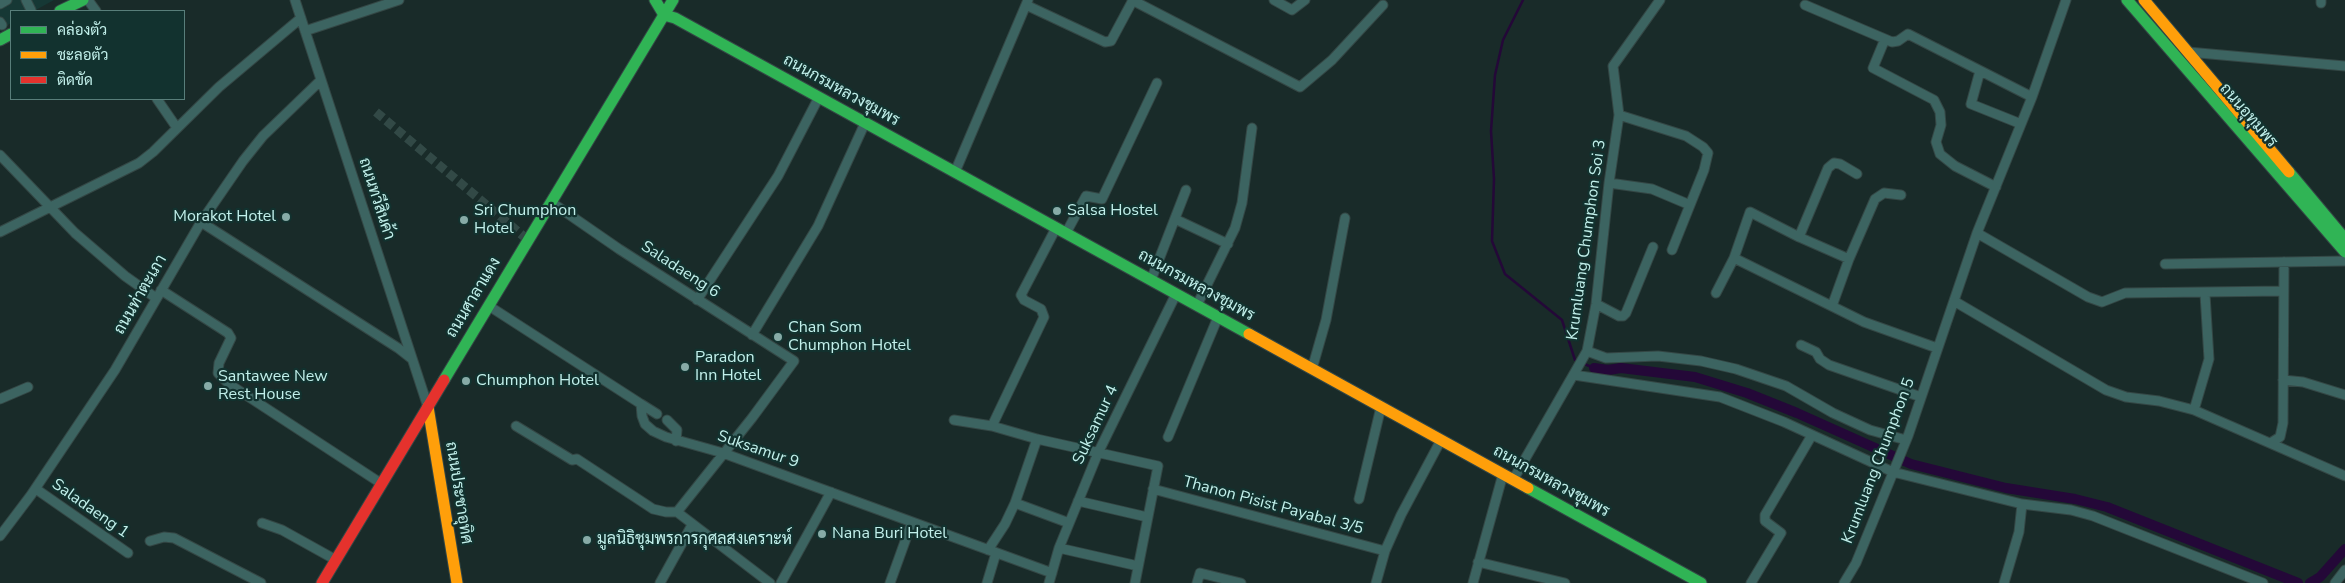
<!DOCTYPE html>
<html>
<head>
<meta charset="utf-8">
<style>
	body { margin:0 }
	#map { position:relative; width:2345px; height:583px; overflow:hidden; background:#192b29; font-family:"Nunito Sans",Sarabun,sans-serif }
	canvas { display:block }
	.legend { position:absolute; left:10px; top:10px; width:175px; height:90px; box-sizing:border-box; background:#12322f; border:1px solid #587e7a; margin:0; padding:6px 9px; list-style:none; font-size:15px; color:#c2f0eb }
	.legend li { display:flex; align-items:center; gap:10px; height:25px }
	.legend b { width:25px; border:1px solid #587e7a }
</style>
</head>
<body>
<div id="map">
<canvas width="2345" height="583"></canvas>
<ul class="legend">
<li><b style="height:6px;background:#30b455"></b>คล่องตัว</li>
<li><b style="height:6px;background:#ff9f0a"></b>ชะลอตัว</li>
<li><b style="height:6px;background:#e5322d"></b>ติดขัด</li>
</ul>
</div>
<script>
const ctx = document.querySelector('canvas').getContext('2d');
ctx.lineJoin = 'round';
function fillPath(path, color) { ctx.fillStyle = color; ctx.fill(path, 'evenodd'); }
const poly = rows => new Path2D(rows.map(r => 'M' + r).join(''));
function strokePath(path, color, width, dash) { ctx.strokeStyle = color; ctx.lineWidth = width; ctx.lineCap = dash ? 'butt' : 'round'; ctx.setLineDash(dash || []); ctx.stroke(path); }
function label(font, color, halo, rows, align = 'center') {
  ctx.font = font + ' "Nunito Sans",Sarabun,sans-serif'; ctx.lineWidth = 4.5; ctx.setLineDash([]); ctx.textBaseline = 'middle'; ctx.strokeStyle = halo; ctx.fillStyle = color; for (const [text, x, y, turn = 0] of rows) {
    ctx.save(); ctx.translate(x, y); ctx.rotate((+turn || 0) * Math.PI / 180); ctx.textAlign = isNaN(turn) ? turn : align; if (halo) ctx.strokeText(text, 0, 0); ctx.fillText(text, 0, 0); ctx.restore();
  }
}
const built = poly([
	[0,0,54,0,34,11,11,11,11,23,0,30]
]);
const stream = poly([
	[1523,0,1503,40,1495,75,1491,131,1494,179,1492,241,1505,274,1562,320,1575,360,1577,361],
	[1582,363,1594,368]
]);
const canal = poly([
	[1594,368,1608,370,1621,368,1695,377,1747,393,1797,413,1911,464,2006,488,2075,499,2107,507,2298,583],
	[2310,583,2320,577,2345,549]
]);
const streetTunnel = poly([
	[376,112,528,240]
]);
const street = poly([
	[26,0,31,10],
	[88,0,96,11],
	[295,0,428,407],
	[1132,0,1300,87,1332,60,1383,5],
	[1274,0,1292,10,1305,0],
	[2321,3,2321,0],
	[0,4,7,0],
	[1026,5,1105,42,1111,41,1133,0],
	[1805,5,1892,42,1898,41,1908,34,2032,97],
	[0,22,2,25],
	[305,31,399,0],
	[1885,39,1873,68,1934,100,1940,112,1941,125,1936,142,1940,154,1955,166,1996,187],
	[2188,52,2345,66],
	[1980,71,1971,104,2021,124],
	[157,99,177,128],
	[1619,115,1686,136,1703,147,1708,153,1704,170,1672,250],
	[0,155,75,233,125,276,156,298],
	[955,172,1028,0],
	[1609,183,1652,189,1690,205],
	[551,202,619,249,794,361,752,418,677,512,770,583],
	[1175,219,1228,244],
	[201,222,398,348,412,359],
	[0,232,139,163,153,152,219,87,301,18],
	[1066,233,1086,196,1102,199,1157,83],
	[1977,233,2088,297,2102,302,2125,293,2283,291],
	[1799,237,1828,168,1834,163,1840,164,1857,174],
	[1734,258,1864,322,1937,348],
	[2165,264,2345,261],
	[1151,280,1186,190],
	[161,290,228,333,231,338,219,363,218,373,229,384,382,484],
	[1716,293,1734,258,1750,212,1799,237,1849,259],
	[697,300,778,176,819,97],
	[1954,301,2106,390,2126,397,2159,401,2194,410,2345,476],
	[1596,304,1619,316,1623,316,1626,313,1653,247],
	[1197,305,1235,228,1242,203,1252,128],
	[489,306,641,404,642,416,645,424,653,431,666,437,723,453,1052,573],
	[1832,306,1849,259,1875,199,1884,193,1901,195],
	[752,335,818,226,865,123],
	[1801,345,1816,352,1820,359,1829,365,1921,397],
	[1587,351,1606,358,1658,356,1701,361,1736,369,1786,386,1833,413,1870,430,1906,440],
	[1312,369,1326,320,1345,218],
	[1574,375,1720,397,1784,422,1893,472,2022,504,2019,532,2004,583],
	[2283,380,2303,382,2345,395],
	[0,399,28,387],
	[641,404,657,414],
	[2194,410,2209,359,2205,294],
	[667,420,677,430,676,441],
	[954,420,992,426,1037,439,1158,466,1135,583],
	[516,426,572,460,577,459,653,509,666,512,677,512],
	[992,426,1044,317,1041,309,1024,300,1021,295,1056,228],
	[1168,437,1218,317],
	[2272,442,2280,437,2283,423,2284,262],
	[1513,480,1587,351,1596,304,1609,183,1619,115,1613,66,1660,0],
	[36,489,128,553],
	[1153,489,1385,551],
	[1359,499,1381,407],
	[1078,501,1147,517],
	[1015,503,1069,523],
	[2022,504,2071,510,2093,516,2263,583],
	[262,523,282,530,336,560],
	[0,536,31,495,115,370,201,222,243,161,263,136,321,80],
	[150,541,164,537,174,538,261,583],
	[1059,548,1138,566],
	[988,550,1005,524,1015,503,1037,439],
	[1478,562,1565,583],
	[660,583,692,525],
	[781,583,831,492],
	[890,583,912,522],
	[987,583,996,553],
	[1049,583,1059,548,1098,453,1176,294],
	[1197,583,1200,573,1241,583],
	[1376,583,1385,551,1401,515,1441,440],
	[1473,583,1503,474],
	[1751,583,1781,533,1765,521,1765,515,1812,435],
	[1844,583,1856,563,1908,436,1977,233,2032,97,2066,0],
	[2335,583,2345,570]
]);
const fast = poly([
	[655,0,664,15,675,18,1249,334],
	[2127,0,2345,252],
	[60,11,83,0],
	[0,40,11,34],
	[2289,172,2345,239],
	[444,380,673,0],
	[1528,488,1701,583]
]);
const slow = poly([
	[2144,0,2289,172],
	[1249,334,1528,488],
	[428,407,457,583]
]);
const jam = poly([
	[322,583,444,380]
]);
const markers = [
	[1057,211,5,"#87aba7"],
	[286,217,5,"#87aba7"],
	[464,220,5,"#87aba7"],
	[778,337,5,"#87aba7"],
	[685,367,5,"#87aba7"],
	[466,381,5,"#87aba7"],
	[208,386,5,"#87aba7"],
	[822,534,5,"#87aba7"],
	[587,540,5,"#87aba7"]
];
const streetNames = [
	["ถนนกรมหลวงชุมพร",841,91,29],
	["ถนนอุทุมพร",2248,116,49],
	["ถนนทวีสินค้า",376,199,72],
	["Krumluang Chumphon Soi 3",1587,240,-82],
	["Saladaeng 6",680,270,33],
	["ถนนกรมหลวงชุมพร",1196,286,29],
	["ถนนท่าตะเภา",141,295,-60],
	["ถนนศาลาแดง",474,298,-59],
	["Suksamur 4",1096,425,-65],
	["Suksamur 9",758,450,19],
	["Krumluang Chumphon 5",1879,461,-69],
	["ถนนกรมหลวงชุมพร",1551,482,29],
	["ถนนประชาอุทิศ",458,493,81],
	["Thanon Pisist Payabal 3/5",1273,506,15],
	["Saladaeng 1",90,509,35]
];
const poiNames = [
	["Sri Chumphon",474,211],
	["Hotel",474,229],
	["Salsa Hostel",1067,211],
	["Morakot Hotel",276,217,"right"],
	["Chan Som",788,328],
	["Chumphon Hotel",788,346],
	["Paradon",695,358],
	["Inn Hotel",695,376],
	["Santawee New",218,377],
	["Rest House",218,395],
	["Chumphon Hotel",476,381],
	["Nana Buri Hotel",832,534],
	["มูลนิธิชุมพรการกุศลสงเคราะห์",597,540]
];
fillPath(built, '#163835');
strokePath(stream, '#240838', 2.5);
strokePath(canal, '#240838', 10);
strokePath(streetTunnel, '#324946', 9, [9, 4.5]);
strokePath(street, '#344745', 11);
strokePath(fast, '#344745', 13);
strokePath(slow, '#344745', 13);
strokePath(jam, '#344745', 13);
strokePath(street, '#3c6461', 9);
strokePath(fast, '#30b455', 11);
strokePath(slow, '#ff9f0a', 11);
strokePath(jam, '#e5322d', 11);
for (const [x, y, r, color] of markers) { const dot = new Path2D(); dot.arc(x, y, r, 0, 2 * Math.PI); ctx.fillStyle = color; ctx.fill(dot); strokePath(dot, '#12322f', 2); }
label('16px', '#c2f0eb', '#12322f', streetNames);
label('16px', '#c2f0eb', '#12322f', poiNames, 'left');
</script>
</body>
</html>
